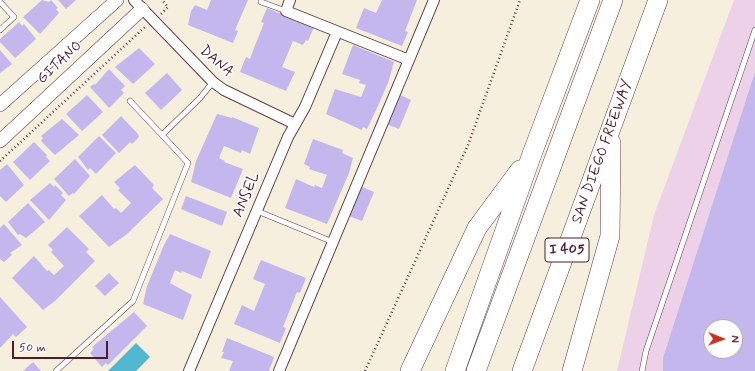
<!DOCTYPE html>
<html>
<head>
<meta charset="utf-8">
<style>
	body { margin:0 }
	#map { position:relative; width:755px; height:371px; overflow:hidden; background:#f7efde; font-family:Mynerve,sans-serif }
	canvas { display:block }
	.north { position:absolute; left:703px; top:319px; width:40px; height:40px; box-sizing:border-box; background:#fff; border:1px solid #b7a5aa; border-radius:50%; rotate:91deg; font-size:11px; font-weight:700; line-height:16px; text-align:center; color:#4a1f2b }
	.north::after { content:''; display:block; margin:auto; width:14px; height:18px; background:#c8321e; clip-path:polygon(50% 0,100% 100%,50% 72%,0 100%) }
	.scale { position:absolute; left:12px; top:341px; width:96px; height:18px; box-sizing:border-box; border:2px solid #4a1f2b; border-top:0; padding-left:5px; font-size:12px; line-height:14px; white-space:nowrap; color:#4a1f2b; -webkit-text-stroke:3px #fff; paint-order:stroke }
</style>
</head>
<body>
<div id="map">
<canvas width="755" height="371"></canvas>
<div class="north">N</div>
<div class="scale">50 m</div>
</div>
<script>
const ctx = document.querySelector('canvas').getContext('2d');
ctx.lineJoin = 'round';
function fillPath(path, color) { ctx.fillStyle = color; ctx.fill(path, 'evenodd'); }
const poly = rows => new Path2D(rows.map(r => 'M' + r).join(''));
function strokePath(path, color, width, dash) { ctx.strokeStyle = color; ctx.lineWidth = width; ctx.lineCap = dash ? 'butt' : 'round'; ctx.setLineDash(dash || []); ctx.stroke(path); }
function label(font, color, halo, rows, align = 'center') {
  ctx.font = font + ' Mynerve,sans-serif'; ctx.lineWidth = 3.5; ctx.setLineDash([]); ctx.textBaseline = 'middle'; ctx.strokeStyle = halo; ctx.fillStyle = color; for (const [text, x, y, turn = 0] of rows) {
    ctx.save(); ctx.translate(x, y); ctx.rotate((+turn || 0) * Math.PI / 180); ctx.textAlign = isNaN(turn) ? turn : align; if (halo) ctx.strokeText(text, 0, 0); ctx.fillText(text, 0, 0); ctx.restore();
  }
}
const built = poly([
	[734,0,755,0,755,371,617,371,654,215],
	[711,327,735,327,735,351,711,351]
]);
const water = poly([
	[136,343,150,357,136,371,108,371]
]);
const building = poly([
	[42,0,49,2,51,0,58,8,56,9,59,13,40,34,23,17],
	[58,0,76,0,66,9],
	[211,0,248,0,235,30,238,31,233,43,188,25,191,11,195,5,207,10],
	[382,0,417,0,405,31,408,32,402,46,356,28,364,8,376,13],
	[267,8,314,27,308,41,306,40,303,45,293,41,282,67,295,72,286,91,240,72,246,57,250,59,252,53,264,23,261,22],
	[19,22,22,26,24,24,36,39,15,58,0,42,0,39],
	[353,45,394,62,388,83,377,108,367,129,363,127,362,130,326,114,335,89,361,97,366,85,359,83,360,80,342,74],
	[139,48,155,64,133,84,115,67],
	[0,50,12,64,0,73],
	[109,69,125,86,121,90,124,93,109,108,90,87,94,84,95,85],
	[755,72,755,371,663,371,663,358],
	[711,327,735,327,735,351,711,351],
	[167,73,182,90,161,110,145,93],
	[398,94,411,100,399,129,386,124],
	[87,95,103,112,82,131,66,114],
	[217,114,232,118,232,117,259,128,250,154,242,150,241,153,224,146,219,158,225,161,224,162,243,169,231,198,191,182,196,161],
	[121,116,138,134,139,137,132,144,130,142,119,153,102,135],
	[62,119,79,135,55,155,41,141,43,138,41,136],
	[99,136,116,153,96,174,90,168,88,170,78,157],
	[313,139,343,150,342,153,353,158,349,173,327,224,285,208,296,179,314,187,315,185,322,188,327,175,309,169,310,167,304,164],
	[34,142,47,155,46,157,50,161,30,180,13,162],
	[75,159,90,176,74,194,73,193,69,196,54,179],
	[7,164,24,185,6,202,0,196,0,170],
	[135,165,154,185,152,188,163,199,127,234,109,247,79,216,102,195,114,209,116,208,121,213,131,203,118,190,120,188,114,182],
	[50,183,54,187,55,185,63,193,61,195,66,200,49,220,30,200],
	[360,186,374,192,362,221,349,216],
	[186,196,227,212,222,226,181,209],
	[28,203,45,222,26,238,20,234,18,235,8,222],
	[4,224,22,245,10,253,12,255,4,262,0,259,0,228],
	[67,227,89,249,86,252,95,261,55,301,43,310,12,278,34,256,47,271,49,270,54,275,64,266,51,252,53,250,48,245],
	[170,234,211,251,201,279,182,271,181,273,175,270,170,283,192,295,183,320,143,304,147,286,164,245],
	[261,260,306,278,300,293,297,292,283,327,286,328,280,343,234,324,242,305,254,311,265,284,253,279],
	[109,273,119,283,105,296,95,286],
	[0,297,27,327,16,337,13,334,0,348],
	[134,312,147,326,108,365,106,363,102,367,90,353,94,349,92,347],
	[227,338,274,357,269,371,229,371,233,361,221,358,224,352,222,352],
	[33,362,41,371,23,371]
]);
const path = poly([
	[161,14,168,7,162,0],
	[0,161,145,27],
	[365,371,468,145,520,0]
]);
const service = poly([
	[0,2,14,17,0,30],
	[261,2,286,11],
	[130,101,162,135],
	[257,211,333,242],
	[56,371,133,301,188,163,162,135,200,98,213,82],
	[642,371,646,351,755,30]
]);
const minor = poly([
	[134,0,213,82,224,90,295,124],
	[290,0,286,11,409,60],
	[189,371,288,137,305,107,337,32],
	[279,371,434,0]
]);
const tertiary = poly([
	[0,105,117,0],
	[0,141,142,9]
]);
const motorway = poly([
	[410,371,477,228,520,170],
	[455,371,532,154,590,0],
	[476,371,613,0],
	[522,371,658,0],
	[572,371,610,236,611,143]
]);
const shields = [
	[567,250,44]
];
const shieldNames = [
	["I 405",567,250]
];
const streetNames = [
	["DANA",216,62,41],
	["GITANO",60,63,-43],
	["SAN DIEGO FREEWAY",603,152,-70],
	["ANSEL",247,195,-67]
];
fillPath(built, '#edd1e9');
fillPath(water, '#51b7cf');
fillPath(building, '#c3b7ee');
strokePath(service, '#643e46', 6);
strokePath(minor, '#643e46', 12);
strokePath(tertiary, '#643e46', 14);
strokePath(motorway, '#643e46', 20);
strokePath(path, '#643e46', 2.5, [1, 3]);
strokePath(service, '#fff', 5);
strokePath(minor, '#fff', 10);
strokePath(tertiary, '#fff', 13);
strokePath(motorway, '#fff', 19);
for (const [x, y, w] of shields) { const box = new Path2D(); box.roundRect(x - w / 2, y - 12, w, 24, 3); ctx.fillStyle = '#fff'; ctx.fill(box); strokePath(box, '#4a1f2b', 1); }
label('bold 14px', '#4a1f2b', null, shieldNames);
label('15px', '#4a1f2b', '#fff', streetNames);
</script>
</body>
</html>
